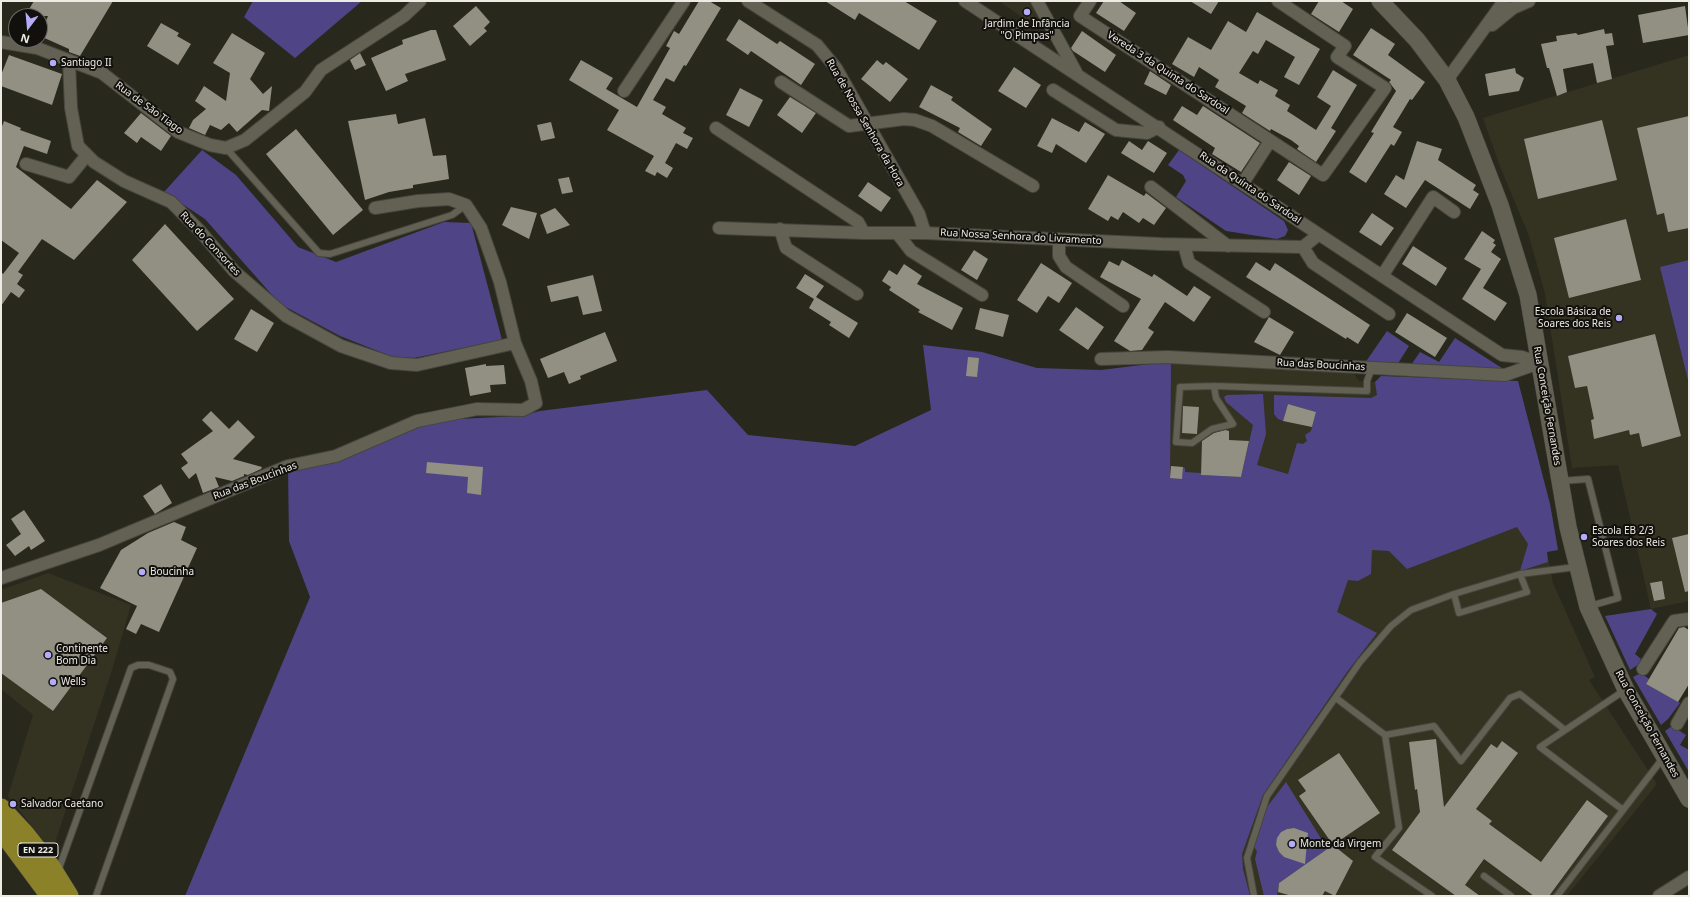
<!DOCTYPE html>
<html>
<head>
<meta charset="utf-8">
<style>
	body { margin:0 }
	#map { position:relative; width:1690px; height:897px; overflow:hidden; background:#29281d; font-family:"Noto Sans",sans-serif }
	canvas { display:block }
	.frame { position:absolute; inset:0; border:2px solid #ecebe4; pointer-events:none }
	.north { position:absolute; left:8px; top:8px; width:40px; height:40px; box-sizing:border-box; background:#11100c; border:1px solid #696862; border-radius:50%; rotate:196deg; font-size:11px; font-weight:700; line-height:16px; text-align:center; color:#ecebe4 }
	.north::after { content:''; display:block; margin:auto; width:14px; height:18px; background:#b4acf9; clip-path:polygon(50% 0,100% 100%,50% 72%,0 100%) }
</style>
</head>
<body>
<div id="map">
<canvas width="1690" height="897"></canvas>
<div class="frame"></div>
<div class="north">N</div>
</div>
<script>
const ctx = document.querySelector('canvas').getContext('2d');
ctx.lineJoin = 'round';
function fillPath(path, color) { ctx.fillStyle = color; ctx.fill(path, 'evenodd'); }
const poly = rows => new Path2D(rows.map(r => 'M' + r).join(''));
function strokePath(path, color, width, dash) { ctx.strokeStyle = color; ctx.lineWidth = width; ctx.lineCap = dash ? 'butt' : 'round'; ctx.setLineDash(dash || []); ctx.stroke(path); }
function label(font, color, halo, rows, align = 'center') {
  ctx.font = font + ' "Noto Sans",sans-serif'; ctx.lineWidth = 4; ctx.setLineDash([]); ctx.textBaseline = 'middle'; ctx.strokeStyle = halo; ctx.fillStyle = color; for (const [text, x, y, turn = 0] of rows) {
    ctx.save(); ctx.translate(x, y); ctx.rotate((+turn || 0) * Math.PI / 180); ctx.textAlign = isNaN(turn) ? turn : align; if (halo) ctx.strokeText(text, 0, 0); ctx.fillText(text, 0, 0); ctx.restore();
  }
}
const built = poly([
	[999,1,1033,1,1039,14,1038,17,1033,20,1026,20],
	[1689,55,1689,601,1651,609,1618,465,1572,468,1545,294,1529,236,1499,164,1483,118],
	[1157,363,1353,372,1359,381,1375,382,1381,376,1518,381,1550,504,1558,550,1547,552,1553,583,1595,677,1589,680,1657,784,1567,896,1187,896],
	[48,573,131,605,113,667,52,852,8,796,33,715,1,689,1,590]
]);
const green = poly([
	[253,1,362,1,295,58,244,17],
	[202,150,236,175,298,247,336,262,444,222,471,223,502,340,414,358,393,357,340,336,280,304,205,219,164,192],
	[1179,150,1284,221,1288,230,1285,236,1277,239,1226,231,1176,197,1186,181,1183,175,1168,165],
	[1689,260,1689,384,1660,267],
	[1387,331,1409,346,1397,365,1365,363],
	[1455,338,1505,370,1411,365,1420,352,1439,362],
	[923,345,982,352,1037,368,1101,370,1157,363,1171,364,1170,478,1183,467,1185,468,1185,472,1201,473,1201,475,1241,477,1253,425,1226,402,1224,397,1227,395,1263,394,1266,434,1257,465,1288,474,1297,443,1303,444,1307,441,1305,435,1311,431,1316,412,1288,404,1283,421,1278,419,1274,414,1274,395,1371,398,1377,395,1375,382,1381,376,1518,381,1550,504,1558,550,1547,552,1548,562,1520,571,1528,544,1517,527,1407,569,1389,551,1372,550,1371,574,1358,581,1348,580,1337,612,1377,633,1347,672,1263,795,1242,854,1243,869,1250,896,185,896,310,597,289,541,288,466,336,456,417,421,520,416,540,411,707,390,748,435,855,446,931,410],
	[1651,609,1657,614,1635,654,1641,659,1639,664,1630,670,1605,616],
	[1641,673,1649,679,1646,684,1680,703,1668,719,1661,725,1633,677],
	[1672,726,1686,735,1680,745,1689,750,1689,772,1665,731],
	[1286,782,1325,845,1331,842,1333,845,1279,883,1277,896,1264,896,1255,859,1257,851,1254,847,1267,807],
	[1294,828,1305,835,1307,842,1307,849,1303,854,1284,857,1279,852,1276,845,1281,832,1287,829]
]);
const building = poly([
	[34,1,113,1,80,56,69,52,69,49,40,36,48,16,25,16],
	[699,1,709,1,721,8,686,66,684,65,674,82,666,78,653,100,666,107,662,114,686,128,683,133,693,138,687,149,676,143,665,163,673,168,667,178,657,172,655,176,645,171,654,156,607,130,619,110,569,80,581,60,613,78,606,89,637,107,670,48,666,46,674,31,679,34],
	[825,1,904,1,937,21,919,50,859,13,855,20],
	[1104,1,1119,1,1136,13,1124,31,1096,13],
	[1190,1,1219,1,1211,14],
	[1319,1,1341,1,1353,9,1339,32,1311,14],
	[476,6,490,22,484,28,487,31,470,46,453,26],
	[1685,6,1689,35,1643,43,1638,15],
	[1257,12,1320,49,1299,85,1284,77,1295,57,1266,40,1258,54,1253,51,1239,73,1258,84,1260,80,1278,90,1275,96,1290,105,1287,111,1316,130,1331,106,1317,97,1333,70,1357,85,1331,128,1336,131,1316,162,1297,149,1299,146,1291,140,1271,129,1270,131,1242,113,1246,106,1215,87,1219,80,1199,67,1194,77,1172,64,1188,37,1211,50,1228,21,1246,32],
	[739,19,777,44,780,41,815,64,801,85,751,51,748,55,726,40],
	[161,23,179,33,177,36,191,44,178,65,147,46],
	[1371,28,1395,44,1388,55,1425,82,1412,100,1410,99,1393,127,1402,132,1394,146,1391,144,1366,183,1349,172,1374,133,1371,132,1396,91,1389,82,1391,80,1353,55],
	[1604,29,1605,34,1612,33,1614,45,1606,46,1612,79,1597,83,1593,63,1563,69,1567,92,1557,96,1549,68,1547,68,1541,44,1557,41,1556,36,1576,33,1578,35],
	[431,30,436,30,446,60,405,74,408,81,386,91,371,58,403,44,402,40],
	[1082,31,1116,55,1105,72,1073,51,1071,48],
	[232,33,265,53,250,79,263,94,272,86,269,111,262,110,237,132,229,123,221,130,210,125,205,135,189,128,193,120,206,109,195,101,204,86,226,101,230,73,213,63],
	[360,53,366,65,355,70,350,60],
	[9,55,62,74,52,105,1,86,1,75],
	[877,60,883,65,886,62,908,79,890,102,861,79],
	[1014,67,1041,85,1026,108,998,91],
	[1515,68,1516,73,1524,78,1519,91,1489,96,1485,74],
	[1150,71,1171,85,1166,95,1144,84],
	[931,85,953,97,951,100,992,129,981,146,958,132,960,128,919,107],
	[740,88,763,100,749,127,726,115],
	[790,97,816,113,802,133,777,115],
	[1182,106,1197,115,1203,106,1260,143,1241,172,1212,154,1215,148,1173,120],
	[141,113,171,136,161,151,141,137,137,143,124,133],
	[396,114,398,124,425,118,433,156,446,155,449,179,413,185,413,188,389,192,365,200,348,121],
	[1689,116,1689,228,1668,232,1664,213,1657,215,1637,128],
	[1052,118,1079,132,1085,122,1105,134,1086,163,1056,144,1052,153,1037,146],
	[1602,120,1617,180,1538,199,1524,139],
	[4,121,21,128,20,130,51,141,47,154,24,146,16,167,71,209,97,180,127,202,74,260,42,239,18,272,23,275,17,284,25,290,19,298,11,292,1,306,1,272,3,274,19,253,1,240,1,129],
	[551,122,555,138,541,141,537,125],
	[296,129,363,210,333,235,266,154],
	[1129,141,1142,150,1148,141,1167,153,1154,173,1121,153],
	[1417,141,1442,149,1438,160,1476,185,1473,190,1479,194,1470,209,1425,180,1406,208,1384,194,1396,175,1404,180],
	[1289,162,1311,176,1299,195,1277,180],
	[1108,175,1144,196,1146,193,1166,208,1154,225,1143,218,1139,223,1123,212,1118,220,1111,216,1108,221,1088,209],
	[569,177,573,192,562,194,558,179],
	[868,182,891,198,881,212,858,196],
	[511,207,537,213,529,239,502,225],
	[555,208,570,225,547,234,540,215],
	[1372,213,1394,228,1381,246,1359,232],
	[1626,219,1641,280,1569,298,1554,238],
	[165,224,234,299,197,331,132,260],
	[1482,231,1495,240,1493,243,1496,245,1491,252,1501,259,1483,288,1507,303,1495,321,1462,299,1481,269,1464,259],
	[1413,246,1447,268,1436,286,1402,264],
	[974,250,988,259,977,280,961,270],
	[1122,260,1152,277,1154,274,1187,296,1194,286,1211,297,1194,322,1165,302,1148,328,1154,332,1142,350,1130,351,1114,341,1141,299,1100,277,1109,261,1119,266],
	[1256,262,1270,271,1275,263,1370,325,1358,344,1347,337,1346,339,1246,277],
	[1041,263,1072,283,1059,303,1048,296,1037,313,1017,300],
	[904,264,922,276,917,284,963,308,952,330,918,312,920,310,889,290,891,287,882,281,889,270,897,275],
	[805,274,824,286,816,297,858,323,849,338,829,325,831,322,809,308,814,299,796,288],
	[593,275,602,311,583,315,578,296,551,302,547,286],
	[1076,307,1104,327,1088,350,1059,330],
	[980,308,1009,315,1003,337,975,329],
	[251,309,274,323,257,352,234,339],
	[1407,313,1447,338,1435,357,1395,332],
	[1269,317,1294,332,1280,355,1254,342],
	[605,332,617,361,580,376,581,379,569,384,564,372,548,378,540,359],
	[1655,334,1681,436,1642,447,1639,433,1630,435,1629,430,1594,439,1591,420,1594,419,1587,386,1575,388,1568,356],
	[968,357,979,358,977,377,966,376],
	[486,364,486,366,504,365,506,384,490,385,491,392,470,396,465,368],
	[1288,404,1316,412,1312,427,1283,421],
	[1183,406,1199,407,1197,434,1182,433],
	[211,411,229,429,238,420,255,437,233,459,262,467,261,469,248,475,244,474,244,476,232,481,215,477,219,487,203,493,196,473,189,479,181,468,188,463,181,454,213,431,202,420],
	[1225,430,1229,431,1229,440,1249,441,1241,477,1201,475,1202,441,1214,433],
	[427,462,483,467,481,495,467,493,468,477,426,473],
	[1171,466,1183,467,1182,479,1170,478],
	[161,484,172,503,155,514,143,496],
	[24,510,45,541,31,550,29,546,15,556,6,545,21,534,11,519],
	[174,522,186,527,181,540,197,548,159,632,141,624,136,634,126,629,137,606,100,588,121,550,148,533],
	[1689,534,1689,591,1685,592,1672,538],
	[1662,581,1665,599,1654,601,1650,583],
	[41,589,107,638,53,711,1,673,1,603],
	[1684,627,1689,630,1689,684,1678,702,1646,684,1679,628],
	[1436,739,1444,807,1491,744,1497,748,1502,741,1518,753,1476,809,1492,821,1489,824,1541,862,1587,800,1608,816,1549,896,1534,896,1484,859,1465,885,1480,896,1456,896,1392,850,1420,812,1417,789,1415,790,1409,742],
	[1339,753,1380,813,1333,845,1299,796,1306,791,1298,780],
	[1294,828,1308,833,1305,864,1284,857,1279,852,1276,845,1277,838,1281,832,1287,829],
	[1333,845,1353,861,1335,896,1325,891,1322,896,1292,896,1278,892,1279,883]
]);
const lane = poly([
	[226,148,319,253,330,254,452,215,466,205],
	[1214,386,1216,398,1233,424,1212,429,1192,443,1176,442,1180,387,1214,386,1367,391,1367,381,1372,368],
	[1561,481,1588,479,1618,598,1590,606],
	[1520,574,1576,567],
	[1336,698,1385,735],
	[1623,810,1540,747,1625,690],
	[58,871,131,668,138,665,149,665,170,672,173,679,96,896],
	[1484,876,1511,896],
	[1254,896,1247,858,1267,796,1360,662,1391,626,1411,610,1454,594,1520,574,1527,592,1459,613,1454,594],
	[1432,896,1375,857,1399,828,1385,735,1434,726,1461,761,1510,698,1520,694,1565,730],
	[1557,896,1663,758]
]);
const street = poly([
	[748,1,817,45,836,68,919,214,925,233],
	[965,1,1502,355,1522,357,1539,363],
	[1037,1,1076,72],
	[1090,1,1080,16,1323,175,1385,88,1337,57,1345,46,1278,1],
	[1492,25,1513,8,1529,1],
	[1,42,37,48,102,73,178,132,210,145,226,148,245,140,305,92,321,70,404,16,420,1],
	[69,61,71,108,78,146,94,162,124,181,171,202,200,231,234,271,286,316,341,346,391,363,417,365,515,343],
	[1447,80,1504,1],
	[781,82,849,126,904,119,915,120,932,126,1033,186],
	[1053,90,1116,130,1147,133,1159,127],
	[624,91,684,1],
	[716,128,858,222,864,233],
	[26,164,69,177,87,155],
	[1243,183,1270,141],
	[1151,187,1228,246],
	[719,228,864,233,925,233,1161,244,1303,247,1318,235],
	[780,229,786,248,857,294],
	[897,233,911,251,982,295],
	[1059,239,1059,256,1066,267,1123,306],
	[1184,245,1189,263,1264,312],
	[1303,247,1313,263,1389,314],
	[1382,276,1433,197,1454,212],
	[1101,359,1168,357,1505,375,1539,363],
	[1,578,99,545,288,466,336,456,417,421,477,409,523,410,536,403,531,381,515,343,500,282,481,228,466,205,449,199,418,201,375,208],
	[1643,669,1674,621,1689,619],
	[1677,724,1689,703],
	[1659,896,1689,877]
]);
const secondary = poly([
	[1380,1,1417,40,1447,80,1466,117,1500,205,1528,295,1568,527,1588,607,1626,690,1689,799]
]);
const primary = poly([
	[1,808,25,834,51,867,69,896],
	[1,830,50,896]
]);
const markers = [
	[1027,12,4,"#b4acf9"],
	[53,63,4,"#b4acf9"],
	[1619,318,4,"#b4acf9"],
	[1584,537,4,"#b4acf9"],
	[142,572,4,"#b4acf9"],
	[48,655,4,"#b4acf9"],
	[53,682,4,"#b4acf9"],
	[13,804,4,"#b4acf9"],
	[1292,844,4,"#b4acf9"]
];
const shields = [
	[38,850,40]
];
const shieldNames = [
	["EN 222",38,850]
];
const poiNames = [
	["Jardim de Infância",1027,24,"center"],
	["\"O Pimpas\"",1027,36,"center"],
	["Santiago II",61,63],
	["Escola Básica de",1611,312,"right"],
	["Soares dos Reis",1611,324,"right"],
	["Escola EB 2/3",1592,531],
	["Soares dos Reis",1592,543],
	["Boucinha",150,572],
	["Continente",56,649],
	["Bom Dia",56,661],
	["Wells",61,682],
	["Salvador Caetano",21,804],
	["Monte da Virgem",1300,844]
];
const streetNames = [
	["Vereda 3 da Quinta do Sardoal",1168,73,33],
	["Rua de São Tiago",149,108,36],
	["Rua de Nossa Senhora da Hora",865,123,60],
	["Rua da Quinta do Sardoal",1250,188,34],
	["Rua Nossa Senhora do Livramento",1021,237,3],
	["Rua do Consortes",210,244,47],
	["Rua das Boucinhas",1321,365,3],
	["Rua Conceição Fernandes",1547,406,80],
	["Rua das Boucinhas",255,481,-21],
	["Rua Conceição Fernandes",1647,724,61]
];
fillPath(built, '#343221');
fillPath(green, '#4f4586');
fillPath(building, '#919083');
strokePath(lane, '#46453c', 8);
strokePath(street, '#46453c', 14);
strokePath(secondary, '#46453c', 18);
strokePath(primary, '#46453c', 20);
strokePath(lane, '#626154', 6);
strokePath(street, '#626154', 12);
strokePath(secondary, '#626154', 17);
strokePath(primary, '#8a8129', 19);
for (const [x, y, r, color] of markers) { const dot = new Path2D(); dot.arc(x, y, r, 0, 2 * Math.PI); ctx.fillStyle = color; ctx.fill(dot); strokePath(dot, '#11100c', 1.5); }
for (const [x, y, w] of shields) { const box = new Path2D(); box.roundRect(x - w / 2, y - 7, w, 14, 3); ctx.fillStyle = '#11100c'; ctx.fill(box); strokePath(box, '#ecebe4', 1); }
label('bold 9px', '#ecebe4', null, shieldNames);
label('10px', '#ecebe4', '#11100c', poiNames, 'left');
label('10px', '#ecebe4', '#11100c', streetNames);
</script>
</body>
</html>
